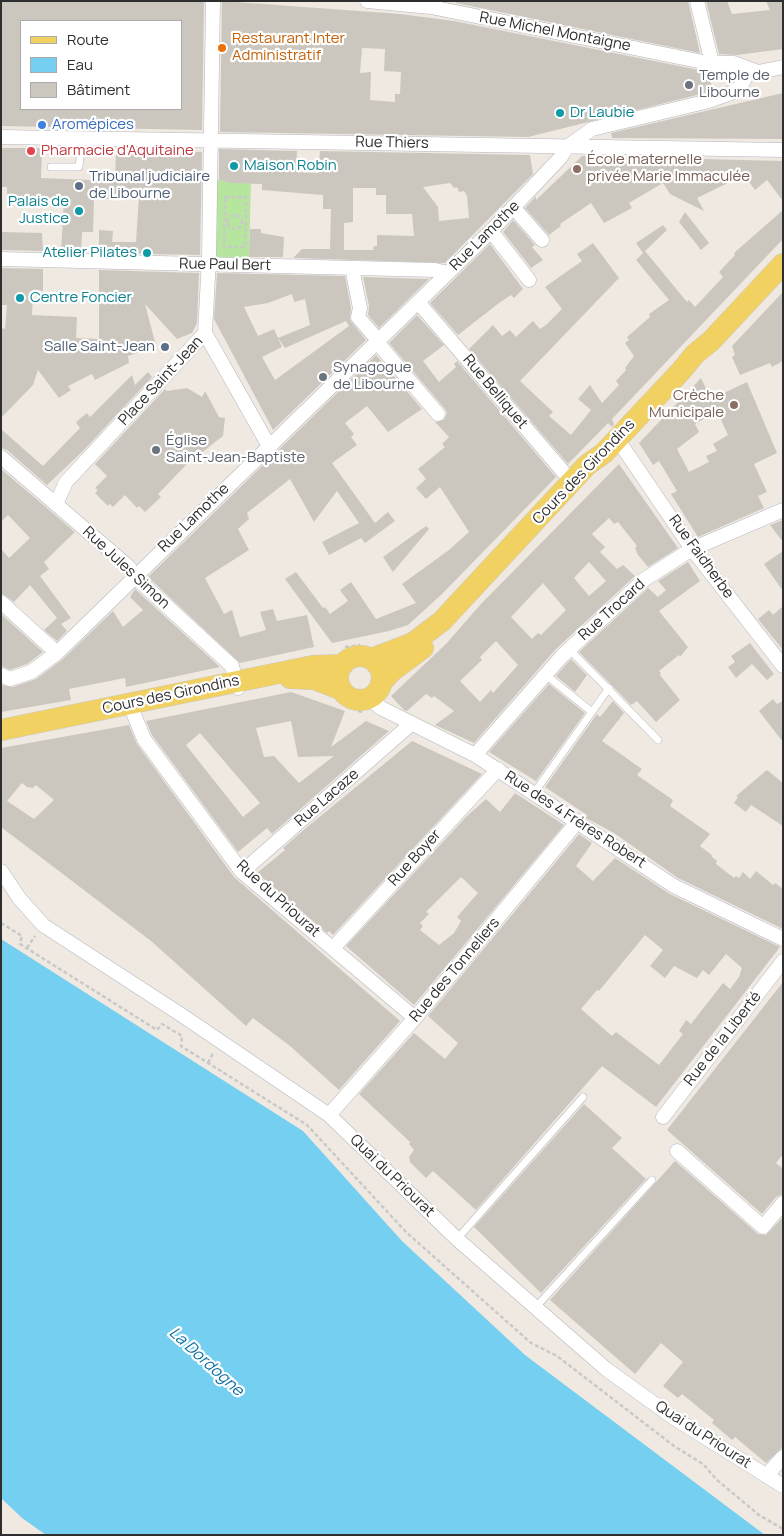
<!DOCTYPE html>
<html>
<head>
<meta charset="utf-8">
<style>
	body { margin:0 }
	#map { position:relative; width:784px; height:1536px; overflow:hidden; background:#efe9e1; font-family:Manrope,sans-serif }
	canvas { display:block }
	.frame { position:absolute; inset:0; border:2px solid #2e2e2e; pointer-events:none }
	.legend { position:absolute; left:20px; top:20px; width:162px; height:90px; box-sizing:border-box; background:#fff; border:1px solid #ababab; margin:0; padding:6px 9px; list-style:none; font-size:15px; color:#2e2e2e }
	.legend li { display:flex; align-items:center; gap:10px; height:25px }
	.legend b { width:25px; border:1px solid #ababab }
</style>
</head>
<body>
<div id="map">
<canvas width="784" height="1536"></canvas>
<div class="frame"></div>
<ul class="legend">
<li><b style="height:6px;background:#f2d163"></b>Route</li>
<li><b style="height:14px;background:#75cff0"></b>Eau</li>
<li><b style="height:14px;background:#cbc7bf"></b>Bâtiment</li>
</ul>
</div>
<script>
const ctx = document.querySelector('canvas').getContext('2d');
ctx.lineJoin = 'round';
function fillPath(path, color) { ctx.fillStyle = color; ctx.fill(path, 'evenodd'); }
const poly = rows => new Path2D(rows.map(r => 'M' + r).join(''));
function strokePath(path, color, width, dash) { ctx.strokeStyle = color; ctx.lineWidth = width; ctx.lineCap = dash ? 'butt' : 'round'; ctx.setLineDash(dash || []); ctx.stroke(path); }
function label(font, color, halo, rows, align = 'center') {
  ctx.font = font + ' Manrope,sans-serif'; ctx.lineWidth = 4.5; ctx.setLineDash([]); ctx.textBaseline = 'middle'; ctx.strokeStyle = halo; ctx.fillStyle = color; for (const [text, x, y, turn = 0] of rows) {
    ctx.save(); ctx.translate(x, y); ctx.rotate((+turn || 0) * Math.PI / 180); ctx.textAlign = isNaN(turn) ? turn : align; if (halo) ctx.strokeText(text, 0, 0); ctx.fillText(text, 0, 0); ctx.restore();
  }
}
const green = poly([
	[217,180,229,180,230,183,251,180,249,259,215,258]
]);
const water = poly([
	[1,939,303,1131,402,1241,525,1355,765,1535,46,1535,22,1518,1,1498]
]);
const building = poly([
	[1,1,204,1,202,130,1,126],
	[21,21,181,21,181,109,21,109],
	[222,1,400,14,454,21,709,72,712,89,705,93,528,137,220,132],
	[362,48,385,49,384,71,401,72,400,94,395,94,395,102,370,100,371,72,360,73],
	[457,1,688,1,700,53,456,3],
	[706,1,727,1,732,14,770,10,766,1,783,1,783,49,737,55,719,54],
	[783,93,783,139,612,138,611,133],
	[1,148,42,148,41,178,115,181,116,149,202,152,200,255,99,253,99,230,113,231,112,242,136,242,139,194,109,194,109,199,94,199,93,232,82,232,81,252,61,252,64,198,42,198,42,204,7,204,7,187,1,187],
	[219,149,297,151,296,172,318,173,320,151,530,155,533,174,445,263,293,258,302,249,330,249,331,209,323,209,323,195,262,190,262,184,230,183,219,180],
	[450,183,454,188,457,187,459,192,464,191,467,196,469,218,439,221,438,207,423,187],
	[353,188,376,188,376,195,386,195,386,214,412,214,414,236,377,235,377,246,374,246,373,250,344,250,344,223,353,222],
	[582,156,783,161,783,201,767,180,755,190,745,176,736,184,734,180,697,198,704,211,670,194,663,183,629,203,632,208,604,223,591,203,560,224,561,226,549,235,525,208,536,196,536,200],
	[783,210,783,239,612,419,614,424,612,427,608,423,568,464,469,349,493,325,502,336,510,330,516,337,533,321,540,329,546,325,562,309,545,287,582,261,577,254,593,243,619,278,520,381,553,412,549,416,571,435,591,410,578,399,590,385,602,403,619,385,616,381,626,370,625,368,634,356,625,343,629,340,627,337,650,317,649,314,669,300,636,260,643,253,636,243,663,225,667,230,645,251,687,302,689,300,695,307,723,277,719,272,735,255,734,253],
	[685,212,709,243,701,250,679,222],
	[513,220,535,245,532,247,543,260,531,268,503,232],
	[250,229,261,229,261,233,284,237,283,257,249,257],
	[1,232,42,233,43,251,1,250],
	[490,244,523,289,514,298,511,295,499,303,458,335,430,303],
	[1,268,43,269,43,291,33,290,32,315,77,317,76,338,99,339,99,270,199,273,197,323,192,333,177,339,145,304,156,346,128,356,129,363,95,380,92,374,68,386,71,390,59,398,38,370,33,385,1,418,1,328,5,329,7,305,1,305],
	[217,273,345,276,351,308,350,320,366,340,273,430,214,319],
	[292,294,294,302,305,299,310,325,278,338,285,348,346,321,349,326,275,380,262,357,282,347,274,329,258,336,244,307,268,303],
	[363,277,429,279,379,328,368,315,369,306],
	[783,292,783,361,772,367,770,363,740,375,732,357,735,355,732,346],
	[417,315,444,345,423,361,439,382,456,367,454,364,457,361,556,477,442,594,408,625,389,631,332,643,285,579,296,572,323,608,325,607,330,614,348,601,340,590,351,582,376,619,416,603,402,584,449,550,469,532,440,487,426,499,416,488,426,479,418,469,445,447,442,444,449,437,435,422,444,420,447,413,445,409,389,343],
	[376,355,422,409,388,432,367,406,345,423,354,434,351,437,357,445,332,463,375,523,388,512,395,521,365,543,361,538,329,555,322,542,359,523,337,491,314,522,290,479,247,513,249,519,238,529,249,550,205,578,224,614,232,610,240,637,266,630,260,612,273,609,277,621,307,615,314,647,240,663,148,577],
	[148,372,152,377,83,451,47,485,7,450,1,448,1,429,43,466,80,428,76,422,87,413,90,417,132,375,135,385],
	[701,378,711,399,747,382,777,453,754,464,767,492,758,496,764,508,698,537,671,494,677,491,659,461,653,465,639,443],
	[717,411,728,435,713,444,717,451,706,456,709,462,689,472,677,449,699,432,695,424],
	[187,388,202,397,205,391,219,417,225,418,223,436,187,464,158,494,161,497,145,512,139,506,137,508,125,495,113,507,110,504,108,506,95,493,98,490,95,488,107,476,95,464,165,389,167,391],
	[619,464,678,548,648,567,638,555,635,548,637,546,630,537,618,522,614,524,609,518,592,534,605,547,600,552,617,569,623,565,635,576,555,650,474,743,435,725,454,711,434,696,432,698,426,694,407,711,404,710,391,696,446,644,480,605],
	[589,562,606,581,589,596,574,578],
	[543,583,566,610,541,635,538,633,532,639,511,617],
	[496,641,518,665,493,693,491,690,480,702,460,681,482,660,480,657],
	[1,469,75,532,44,562,49,569,40,576,71,618,61,624,67,631,57,641,44,630,57,618,30,585,14,602,1,593,1,549,9,558,30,538,8,515,1,522],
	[783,520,783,542,770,525],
	[426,526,429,529,393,572,383,557],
	[783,551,783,591,764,564],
	[688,562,700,581,659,611,688,647,680,657,679,655,659,671,661,673,660,675,680,700,656,722,637,701,631,705,579,652,648,588,658,597,666,590,658,581],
	[135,589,220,667,126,687,125,678,69,689,71,700,1,712,1,685,13,687,36,679,63,659,113,611,123,627,143,610,130,597],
	[783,606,783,650,758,619,769,610,773,615],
	[1,614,43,652,27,664,10,670,1,666],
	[750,643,774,674,767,680,752,664,736,678,728,667,735,662,731,656],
	[571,659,587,675,575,692,556,676],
	[549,684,585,713,536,781,489,752],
	[291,692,345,711,331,747,366,721,389,731,272,834,267,828,238,852,152,735,146,721],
	[291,721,298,757,334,756,299,783,274,756,264,757,256,728],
	[200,733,260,803,243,817,186,745],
	[773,699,777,704,783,701,783,742,759,711],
	[613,701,624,713,602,741,642,769,637,775,673,800,670,806,710,834,700,846,712,855,711,856,717,861,716,864,734,878,736,876,739,878,743,872,750,879,756,871,773,885,775,883,783,889,783,929,678,878,614,833,586,818,587,815,545,787,597,714,600,717],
	[129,725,137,744,234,877,400,1021,339,1090,290,1046,253,1018,246,1026,151,941,1,827,1,748],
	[22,783,27,787,33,788,36,785,54,800,34,819,7,801],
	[412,741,482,774,333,935,329,931,327,933,257,873,285,850,283,848,306,828],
	[767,770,783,783,783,826,751,805,746,812,734,803,738,797,736,796],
	[515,793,564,825,414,1005,346,946,466,817,486,799,500,812],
	[461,877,478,893,457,917,461,921,454,933,439,945,420,930,423,926,420,923,429,914,426,912],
	[579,834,592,843,576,866,593,881,615,858,670,894,780,947,656,1107,602,1066,476,1210,433,1171,426,1178,410,1162,409,1157,414,1150,409,1144,410,1142,359,1094,414,1033,445,1059,458,1043,428,1016],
	[645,935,663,950,650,966,665,978,674,966,697,978,703,970,709,975,726,954,742,968,739,977,730,989,723,983,691,1024,686,1020,679,1031,683,1034,659,1065,616,1032,612,1036,581,1009,597,990,599,991],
	[783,982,783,1154,776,1163,783,1169,783,1194,776,1197,762,1214,667,1130],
	[584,1104,622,1138,612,1148,646,1179,541,1293,474,1227],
	[675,1161,758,1234,766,1235,783,1217,783,1447,766,1463,735,1437,732,1440,712,1423,714,1420,682,1394,678,1398,663,1386,683,1362,661,1343,635,1374,550,1300]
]);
const path = poly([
	[225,197,246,197,245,247,224,247,225,197],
	'228 222a7 7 0 1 1 14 0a7 7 0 1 1-14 0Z',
	[345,647,360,645],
	[346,706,364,713],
	[1,923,22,936,20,944,157,1030,162,1024,182,1036,181,1046,307,1125,406,1232,531,1343,557,1356,674,1446,703,1464,717,1480,759,1515,783,1529],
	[27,948,35,936],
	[208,1063,213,1053]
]);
const service = poly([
	[51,167,79,167,82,139],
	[569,649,658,740],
	[546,675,592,712],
	[534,793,609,688],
	[457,1239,583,1097],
	[535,1308,652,1180]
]);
const minor = poly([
	[367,1,431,7,708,63,734,63,758,72,783,67],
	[697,1,712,63],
	[1,137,783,150],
	[513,207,542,240],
	[491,231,529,280],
	[1,259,435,270,448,273],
	[352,268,360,308,358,317,377,339],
	[418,302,572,482],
	[205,333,209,258,213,1],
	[205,333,269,446],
	[376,341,438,414],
	[622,446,692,549,783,666],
	[1,457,129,567,134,576,232,666,238,688],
	[56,504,66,482,205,333],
	[1,602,57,653],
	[1,675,10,679,31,672,57,653,491,231,561,157,567,147,592,129,709,101,731,93,740,87,750,70],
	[369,698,381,708,475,755,674,886,783,939],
	[132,710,144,739,242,872,415,1018],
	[475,755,562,656,645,579,692,549,783,510],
	[1,871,19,898,43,925,183,1016,329,1115,457,1239,606,1369,674,1418,783,1486],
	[242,872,411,724],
	[333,948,498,769],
	[329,1115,415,1018,578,821],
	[663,1117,783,961],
	[677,1151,763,1227,783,1203],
	[766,1476,783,1457]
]);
const primary = poly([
	'338 678a22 22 0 1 1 44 0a22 22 0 1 1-44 0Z',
	[371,659,413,643,442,621,587,465,604,453,681,371,695,354,711,341,783,264],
	[290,678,314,679,340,689],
	[381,683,392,671,423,648],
	[1,730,313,666,342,665]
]);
const markers = [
	[222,48,5,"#e8710a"],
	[689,85,5,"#6b7280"],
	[560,113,5,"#0f9aa8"],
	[42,125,5,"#3f7fe0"],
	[31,151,5,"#e0444e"],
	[234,166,5,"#0f9aa8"],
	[577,169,5,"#8d6e63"],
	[79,186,5,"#5c6f8a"],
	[79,211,5,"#0f9aa8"],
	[147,253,5,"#0f9aa8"],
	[20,298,5,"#0f9aa8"],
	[165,347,5,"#5c6f8a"],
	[323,377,5,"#6b7280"],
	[734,405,5,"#8d6e63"],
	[156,450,5,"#6b7280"]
];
const streetNames = [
	["Rue Michel Montaigne",555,32,11],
	["Rue Thiers",392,143,1],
	["Rue Lamothe",485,236,-45],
	["Rue Paul Bert",225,265,1],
	["Place Saint-Jean",161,381,-47],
	["Rue Belliquet",495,392,50],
	["Cours des Girondins",584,472,-46],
	["Rue Lamothe",194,518,-44],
	["Rue Faidherbe",701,557,54],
	["Rue Jules Simon",126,568,43],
	["Rue Trocard",612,610,-42],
	["Cours des Girondins",171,695,-12],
	["Rue Lacaze",327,798,-41],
	["Rue des 4 Frères Robert",575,820,33],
	["Rue Boyer",415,858,-48],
	["Rue du Priourat",278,899,42],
	["Rue des Tonneliers",455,970,-50],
	["Rue de la Liberté",723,1039,-52],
	["Quai du Priourat",392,1176,44],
	["Quai du Priourat",703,1435,33]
];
const foodNames = [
	["Restaurant Inter",232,39],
	["Administratif",232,56]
];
const worshipNames = [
	["Temple de",699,76],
	["Libourne",699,93],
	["Synagogue",333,368],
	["de Libourne",333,385],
	["Église",166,441],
	["Saint-Jean-Baptiste",166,458]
];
const cultureNames = [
	["Dr Laubie",570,113],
	["Maison Robin",244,166],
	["Palais de",69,202,"right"],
	["Justice",69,219,"right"],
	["Atelier Pilates",137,253,"right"],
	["Centre Foncier",30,298]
];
const shopNames = [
	["Aromépices",52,125]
];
const healthNames = [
	["Pharmacie d'Aquitaine",41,151]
];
const educationNames = [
	["École maternelle",587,160],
	["privée Marie Immaculée",587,177],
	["Crèche",724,396,"right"],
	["Municipale",724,413,"right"]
];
const serviceNames = [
	["Tribunal judiciaire",89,177],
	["de Libourne",89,194],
	["Salle Saint-Jean",155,347,"right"]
];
const waterNames = [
	["La Dordogne",206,1362,42]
];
fillPath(green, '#b6e59e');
fillPath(water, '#75cff0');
fillPath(building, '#cbc7bf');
strokePath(service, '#b4b7c1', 8);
strokePath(minor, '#b4b7c1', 15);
strokePath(primary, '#c9c9c9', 22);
strokePath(path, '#c9c9c9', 2.5, [4, 2.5]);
strokePath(service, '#fff', 7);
strokePath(minor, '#fff', 14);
strokePath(primary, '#f2d163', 21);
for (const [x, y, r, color] of markers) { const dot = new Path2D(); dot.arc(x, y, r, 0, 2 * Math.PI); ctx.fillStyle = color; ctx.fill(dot); strokePath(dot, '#fff', 2); }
label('15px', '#2e2e2e', '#fff', streetNames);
label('15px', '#c56008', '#fff', foodNames, 'left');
label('15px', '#5b616d', '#fff', worshipNames, 'left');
label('15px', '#0d838f', '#fff', cultureNames, 'left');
label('15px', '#366cbe', '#fff', shopNames, 'left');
label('15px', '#be3a42', '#fff', healthNames, 'left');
label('15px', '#785e54', '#fff', educationNames, 'left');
label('15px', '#4e5e75', '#fff', serviceNames, 'left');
label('italic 16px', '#0d6fa3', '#fff', waterNames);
</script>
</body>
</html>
